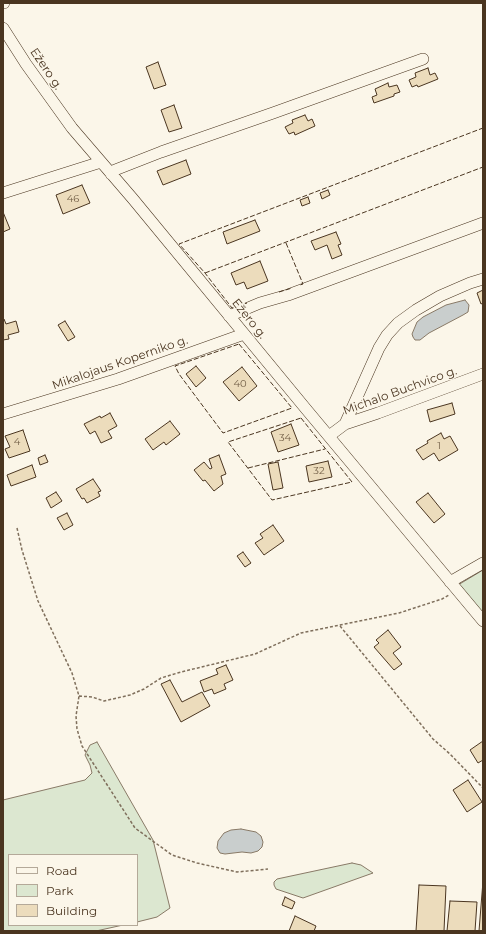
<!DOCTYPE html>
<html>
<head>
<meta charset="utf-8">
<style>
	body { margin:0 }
	#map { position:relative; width:486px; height:934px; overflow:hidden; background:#fbf6e9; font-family:Montserrat,sans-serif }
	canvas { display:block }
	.frame { position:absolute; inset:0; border:4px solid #4a3520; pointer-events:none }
	.legend { position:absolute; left:8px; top:854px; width:130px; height:72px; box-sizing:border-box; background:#fbf6e9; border:1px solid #b4a999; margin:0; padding:5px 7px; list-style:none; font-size:12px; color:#4a3520 }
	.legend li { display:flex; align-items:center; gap:8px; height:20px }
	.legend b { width:20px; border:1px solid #b4a999 }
</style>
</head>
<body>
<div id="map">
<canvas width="486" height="934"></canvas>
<div class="frame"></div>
<ul class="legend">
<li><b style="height:5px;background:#fbf6e9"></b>Road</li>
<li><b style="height:11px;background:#dce7d0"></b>Park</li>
<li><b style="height:11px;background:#ecdcbc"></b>Building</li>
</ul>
</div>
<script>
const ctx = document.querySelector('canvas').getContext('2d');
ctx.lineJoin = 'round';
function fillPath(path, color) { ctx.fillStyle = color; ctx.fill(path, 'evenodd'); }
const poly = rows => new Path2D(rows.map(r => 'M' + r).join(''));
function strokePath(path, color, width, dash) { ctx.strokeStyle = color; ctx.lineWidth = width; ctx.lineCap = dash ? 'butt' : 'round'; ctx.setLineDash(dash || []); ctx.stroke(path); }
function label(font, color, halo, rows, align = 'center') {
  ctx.font = font + ' Montserrat,sans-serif'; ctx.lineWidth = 3; ctx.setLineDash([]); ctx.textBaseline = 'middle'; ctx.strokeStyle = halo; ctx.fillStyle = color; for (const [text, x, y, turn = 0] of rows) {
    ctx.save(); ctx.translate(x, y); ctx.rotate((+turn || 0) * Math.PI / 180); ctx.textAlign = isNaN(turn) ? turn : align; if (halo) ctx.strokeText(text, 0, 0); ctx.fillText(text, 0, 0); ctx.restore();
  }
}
const green = poly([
	[483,570,483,614,458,585,483,570],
	[97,742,153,840,170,908,157,917,137,922,137,855,9,855,9,925,123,925,96,931,3,931,3,800,85,780,92,773,90,765,85,755,90,745,97,742],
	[352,863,361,865,373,873,303,898,276,889,274,885,274,882,277,879,352,863]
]);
const water = poly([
	[465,300,469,305,468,312,463,315,429,333,420,340,415,340,413,337,412,334,417,322,423,317,446,305,465,300],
	[241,829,256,832,261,836,263,842,262,847,258,851,251,853,242,852,225,854,220,853,217,848,218,841,224,833,231,830,241,829]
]);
const building = poly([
	[158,62,166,85,154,89,146,67,158,62],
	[428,68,430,75,435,73,438,79,418,87,417,85,412,87,409,80,416,77,415,73,428,68],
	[388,83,389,87,397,85,400,92,394,94,394,96,374,103,372,97,377,95,375,89,388,83],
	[174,105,182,128,169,132,161,110,174,105],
	[305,115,308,121,312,119,315,126,295,135,294,132,289,134,285,127,293,123,292,120,305,115],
	[186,160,191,174,163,185,157,171,186,160],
	[82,185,90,203,63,214,56,195,82,185],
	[328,190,330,195,322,199,320,193,328,190],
	[308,197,310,203,302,206,300,200,308,197],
	[3,212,10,229,3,232,3,212],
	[255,220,260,231,227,244,223,232,255,220],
	[336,232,341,244,338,245,342,255,332,259,327,245,315,250,311,241,336,232],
	[260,261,268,281,247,289,244,282,236,285,231,273,260,261],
	[483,290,483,303,481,304,477,293,483,290],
	[3,319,4,319,6,324,16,321,19,332,8,335,9,339,3,340,3,319],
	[65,321,75,337,68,341,58,325,65,321],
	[196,366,206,378,196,387,186,374,196,366],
	[242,367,257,386,239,401,223,382,242,367],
	[452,403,455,414,430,422,427,410,452,403],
	[110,413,117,426,108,431,112,438,101,443,95,431,90,434,84,424,100,416,101,418,110,413],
	[170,421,180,434,166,445,164,442,153,450,145,439,170,421],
	[291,424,299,445,278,452,271,432,291,424],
	[23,430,30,451,9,458,5,449,10,447,5,436,23,430],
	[441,433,444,439,450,436,458,450,439,461,434,453,423,460,416,450,428,443,427,441,441,433],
	[45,455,48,462,40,465,38,458,45,455],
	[219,455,226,474,221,476,223,484,214,491,205,480,203,481,194,470,204,462,210,469,212,468,209,459,219,455],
	[328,461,332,477,309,482,306,466,328,461],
	[278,462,283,488,273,490,268,464,278,462],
	[32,465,36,477,11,486,7,475,32,465],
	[93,479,101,491,98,492,100,496,87,503,84,498,82,499,76,489,93,479],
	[56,492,62,501,51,508,46,498,56,492],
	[428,493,445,514,434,523,416,502,428,493],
	[67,513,73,525,64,530,57,518,67,513],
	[273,525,284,541,264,555,255,543,263,538,260,534,273,525],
	[243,552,251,563,245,567,237,556,243,552],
	[388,630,401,647,393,653,402,664,394,670,374,647,379,643,376,640,388,630],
	[226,665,233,680,224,684,226,689,214,694,212,689,204,692,200,681,218,674,216,669,226,665],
	[170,680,182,702,202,692,210,706,181,722,161,684,170,680],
	[483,741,483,760,478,763,470,750,483,741],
	[468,780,482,802,467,812,453,790,468,780],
	[483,881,483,931,479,931,483,881],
	[419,885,446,886,444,931,416,931,419,885],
	[285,897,295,902,292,909,282,905,285,897],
	[450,901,477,902,475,931,447,931,450,901],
	[295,916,316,926,314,931,289,931,295,916]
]);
const path = poly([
	[17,528,22,550,38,601,72,673,79,696,76,716,77,729,82,746,135,828,172,855,197,863,237,872,268,869],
	[340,626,433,739,450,754,483,788],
	[79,696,92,697,104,701,130,695,144,689,161,678,181,672,255,654,301,633,399,613,442,599,449,595]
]);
const minor = poly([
	[3,3,4,3],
	[3,28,26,64,72,128,133,199,306,409,483,621],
	[111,174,115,170,161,152,273,113,423,59],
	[3,193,101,162],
	[229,316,260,303,288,295,483,223],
	[3,414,118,379,244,334],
	[345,424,379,348,387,335,398,323,416,310,440,296,470,283,483,279],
	[329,436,345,424,378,413,483,374],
	[450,582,483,563]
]);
const fence = poly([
	[286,243,303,284,300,285],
	[205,273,483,167],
	[279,292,292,288],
	[247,303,232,308,205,273,179,244,483,128],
	[239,344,292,408,223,433,179,374,175,366,239,344],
	[301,418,352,482,272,500,228,442,301,418],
	[248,468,325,449]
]);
const numberNames = [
	["46",73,199],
	["40",240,384],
	["34",285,438],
	["4",17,442],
	["1",439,446],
	["32",319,471]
];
const streetNames = [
	["Ežero g.",46,69,56],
	["Ežero g.",249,319,51],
	["Mikalojaus Koperniko g.",120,363,-19],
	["Michalo Buchvico g.",400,391,-20]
];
fillPath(green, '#dce7d0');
strokePath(green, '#887966', 1);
fillPath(water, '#c9cecd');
strokePath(water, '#887966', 1);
fillPath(building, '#ecdcbc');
strokePath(building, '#4a3520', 1);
strokePath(minor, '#4a3520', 12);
strokePath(path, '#7f6f5c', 1.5, [3, 2]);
strokePath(minor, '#fbf6e9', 11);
strokePath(fence, '#4a3520', 1, [5, 2]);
label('10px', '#725f47', null, numberNames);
label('12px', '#4a3520', '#fbf6e9', streetNames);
</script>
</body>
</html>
